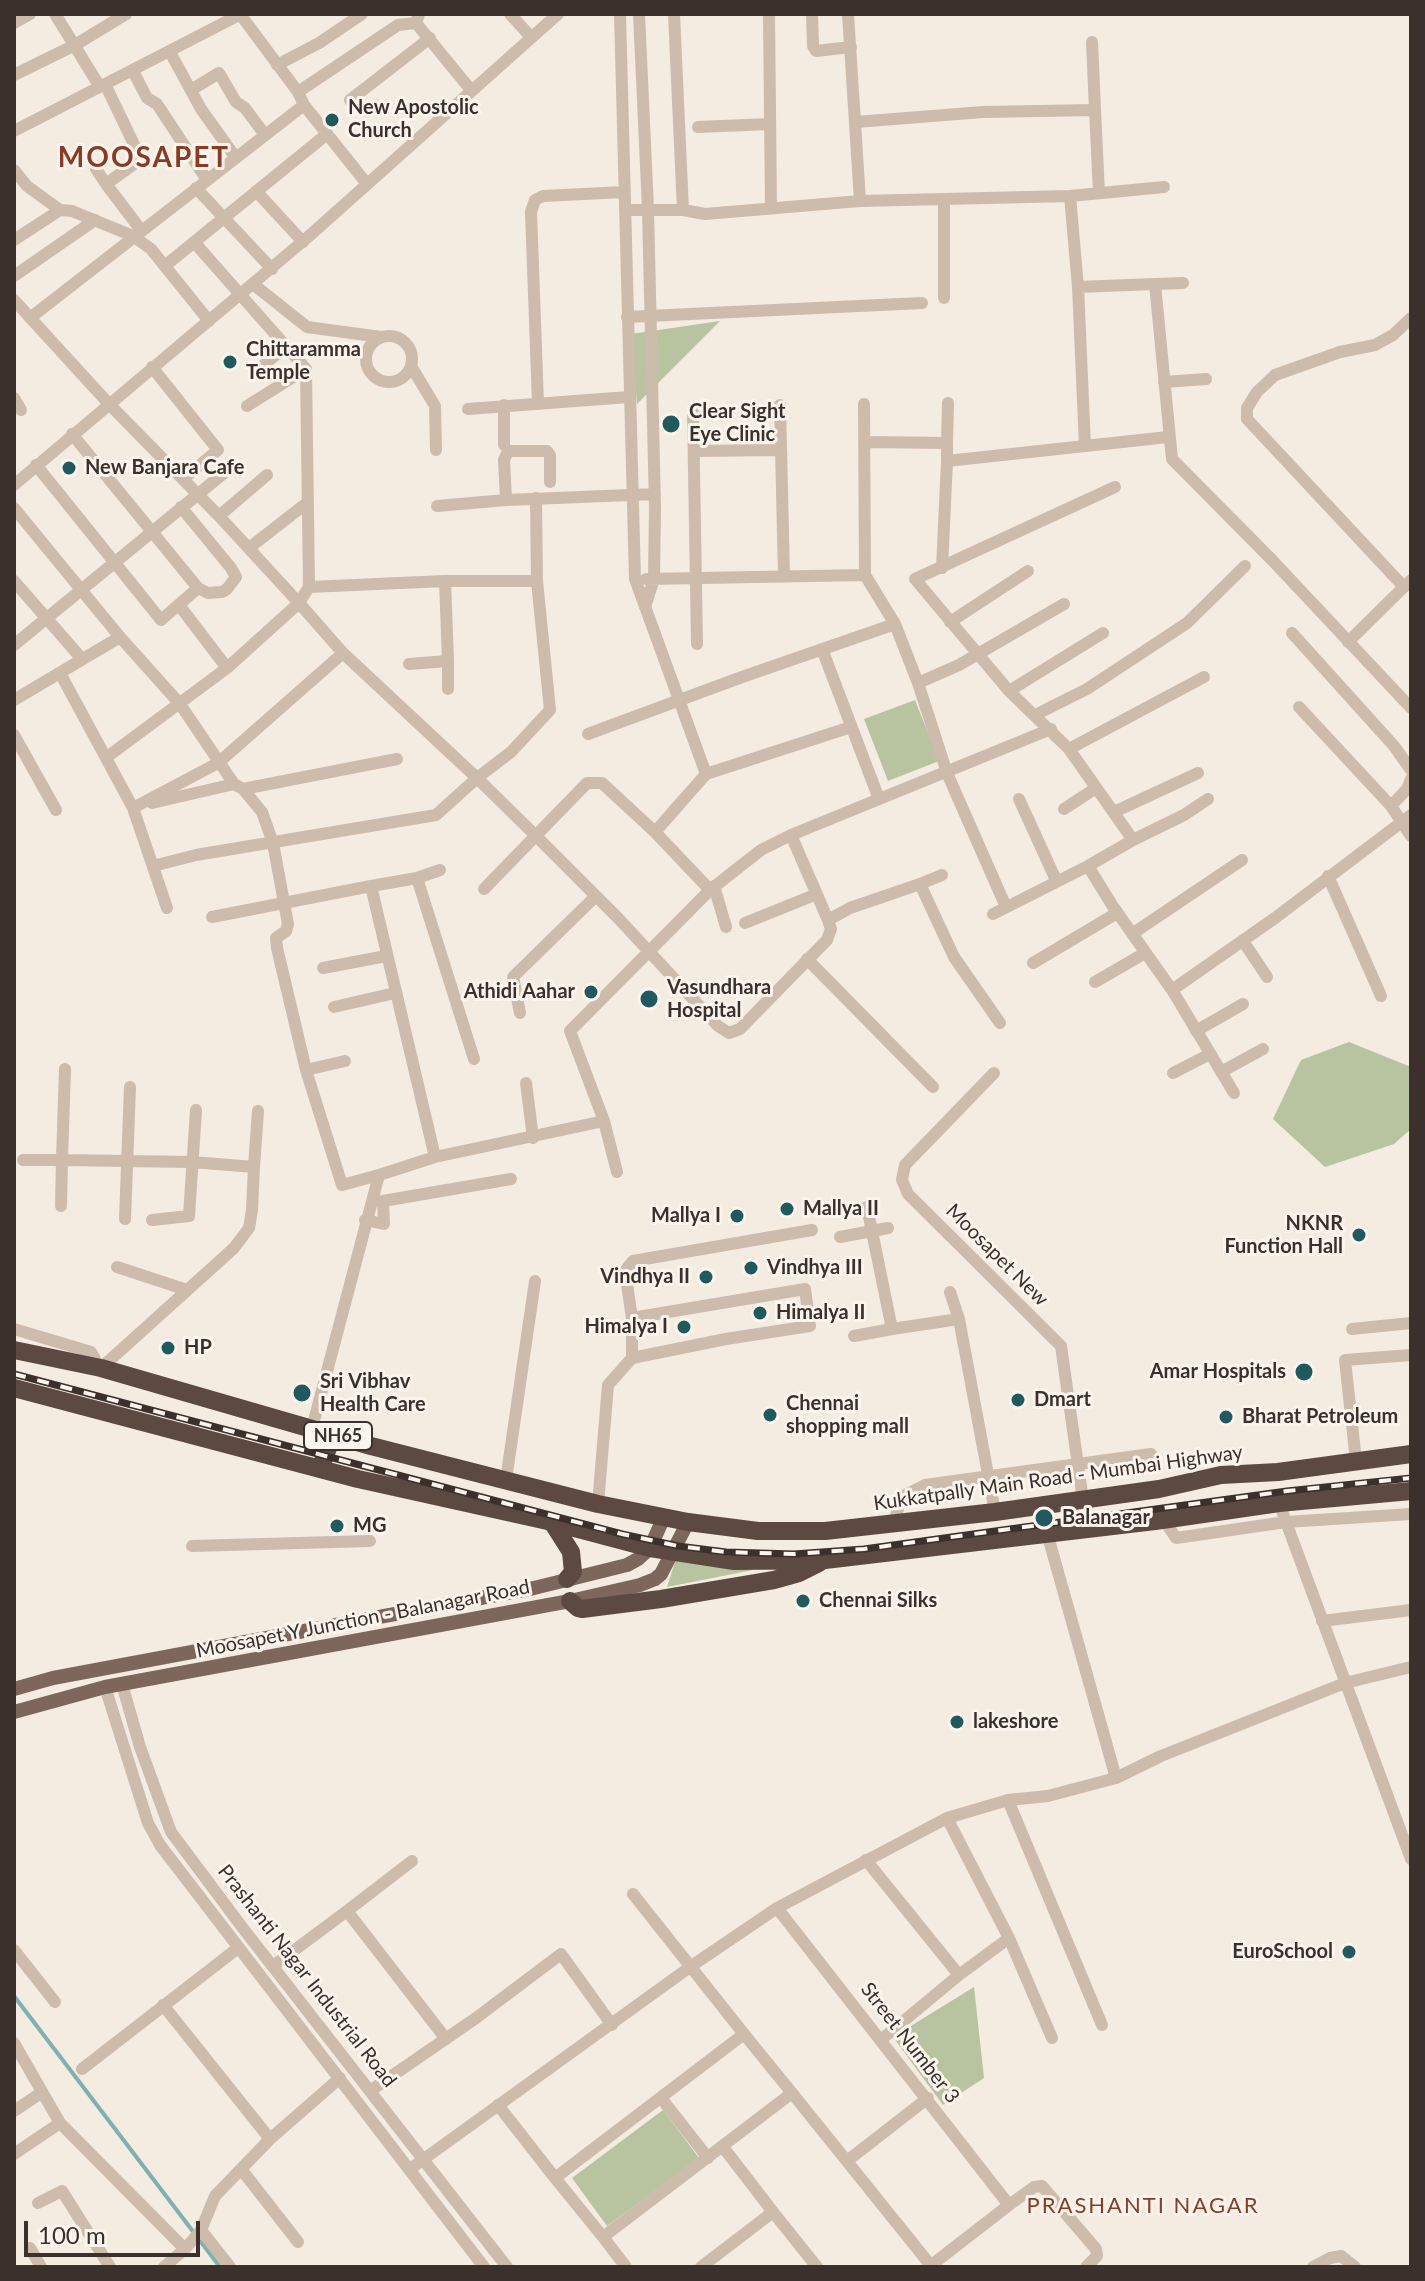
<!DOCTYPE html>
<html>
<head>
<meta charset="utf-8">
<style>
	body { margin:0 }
	#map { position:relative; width:1425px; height:2281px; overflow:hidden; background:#f4ebe1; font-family:Lato,sans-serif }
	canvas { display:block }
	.frame { position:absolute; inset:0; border:16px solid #3b302b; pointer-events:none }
	.scale { position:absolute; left:24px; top:2221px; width:176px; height:36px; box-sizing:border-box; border:4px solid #3b302b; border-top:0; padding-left:10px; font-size:24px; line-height:28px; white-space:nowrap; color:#3b302b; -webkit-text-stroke:6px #fbf5ee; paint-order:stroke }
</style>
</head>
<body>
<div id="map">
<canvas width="1425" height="2281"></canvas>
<div class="frame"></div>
<div class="scale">100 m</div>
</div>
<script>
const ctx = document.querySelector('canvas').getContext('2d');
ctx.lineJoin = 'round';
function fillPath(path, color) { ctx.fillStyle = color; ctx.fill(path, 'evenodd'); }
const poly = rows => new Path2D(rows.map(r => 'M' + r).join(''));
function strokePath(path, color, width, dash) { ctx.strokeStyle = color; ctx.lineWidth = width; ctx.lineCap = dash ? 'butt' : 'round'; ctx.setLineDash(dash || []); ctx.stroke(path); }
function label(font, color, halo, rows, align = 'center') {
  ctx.font = font + ' Lato,sans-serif'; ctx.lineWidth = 6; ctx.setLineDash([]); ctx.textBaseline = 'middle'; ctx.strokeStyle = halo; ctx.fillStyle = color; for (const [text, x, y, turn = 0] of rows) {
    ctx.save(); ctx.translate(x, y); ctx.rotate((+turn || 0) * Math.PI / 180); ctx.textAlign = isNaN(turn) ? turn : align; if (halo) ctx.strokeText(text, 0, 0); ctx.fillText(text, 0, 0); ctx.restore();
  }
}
const green = poly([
	[720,321,637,404,631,334],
	[915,700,939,761,888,781,864,719],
	[1349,1042,1411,1067,1411,1129,1394,1144,1325,1167,1273,1119,1301,1060],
	[676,1559,753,1570,667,1587],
	[974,1987,984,2078,943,2105,893,2037],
	[663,2110,699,2158,607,2226,572,2178]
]);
const stream = poly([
	[14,1996,220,2267]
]);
const minor = poly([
	[55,14,100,87],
	[240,14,298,92,304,105,367,184],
	[419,14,416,23,471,90],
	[510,14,531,37],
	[639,14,648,209,655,507,654,579,645,607],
	[674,14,683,210],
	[769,14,771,208],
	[812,14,813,46,816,51,851,47],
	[848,14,860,201],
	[14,23,30,14],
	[1092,42,1095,110],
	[170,52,201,109,236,158],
	[277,65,319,43,362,14],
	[133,71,147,98,157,104,207,180],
	[14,75,75,45,126,14],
	[105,84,141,159,106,184,141,230],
	[191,90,219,73,236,102,245,108,265,135],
	[298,92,398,25,416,23],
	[350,100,430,38],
	[856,122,983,112,1095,110,1099,193],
	[698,127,770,124],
	[14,131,241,14],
	[96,169,106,184],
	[14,170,27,186,60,210,72,211,133,236,151,249,209,321],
	[196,188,272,269],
	[256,191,303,242],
	[1070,196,1078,287,1085,446],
	[626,210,683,210,705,214,860,201,1070,196,1164,187],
	[14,240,60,210],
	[194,242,306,369,309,587],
	[166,265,327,134],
	[14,276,95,220],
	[253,284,307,327,381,337],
	[1155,284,1183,283],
	[1078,287,1155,284,1172,459,1273,561,1411,708],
	[944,298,944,199],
	[14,300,109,404,219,516,299,603,227,668,107,757],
	[627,317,922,303],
	[30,318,304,105],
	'366 359a23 23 0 1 1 46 0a23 23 0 1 1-46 0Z',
	[411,366,435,406,436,450],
	[152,367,218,450,183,479],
	[259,369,285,347],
	[1164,382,1206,379],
	[14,398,21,410],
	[538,403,531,212,535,200,543,196,624,192],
	[864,404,865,575],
	[504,405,504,445],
	[780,405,784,576],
	[247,406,306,369],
	[468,409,629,397],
	[693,413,697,644],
	[72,434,198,588],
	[866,442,947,443,947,461],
	[947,443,948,403],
	[694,451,780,450],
	[36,465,161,620,198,588,208,593,222,592,227,589,236,577,231,568,181,507],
	[14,485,308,237,558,14],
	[1115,487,915,579,1009,691,1069,749,1133,840,1088,866,1112,905,1172,990,1234,1093],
	[536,498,537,581],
	[506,500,504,460,508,451,547,451,550,455,550,482],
	[437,506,506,500,655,494],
	[14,508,120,637],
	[219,516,267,475],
	[249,548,308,502],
	[942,568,947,461,1168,437],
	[646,579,865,575,895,624],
	[14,581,82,659],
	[1404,587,1247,419,1247,408,1257,392,1275,375,1340,352,1375,345,1393,335,1411,318],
	[179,605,227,668],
	[950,622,1028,571],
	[1292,633,1394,746,1411,770],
	[1348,642,1411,580],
	[14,645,230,468],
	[822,649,879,799],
	[409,664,448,661,445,581],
	[60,673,133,808,167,908],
	[918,683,959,665,1064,604],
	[448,689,448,661],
	[1009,691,1103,633],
	[14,700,120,637,180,704,234,784,243,789,262,812,273,843,288,924,286,931,276,938,277,948,306,1070,342,1185,379,1175],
	[1299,707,1391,806,1411,836],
	[1035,715,1087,689,1187,623,1245,566],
	[588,734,742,677,895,624,918,683,947,773,1006,907],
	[14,735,56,810],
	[1069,749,1204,677],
	[706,774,851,727],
	[243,789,397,759],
	[1019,799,1056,880],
	[152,803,234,784],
	[1391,806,1407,789,1411,779],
	[133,808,218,763,343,653],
	[1064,809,1096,788],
	[1114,812,1198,773],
	[655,832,710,890],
	[1133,840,1184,815,1208,799],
	[153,866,196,855,436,815,477,778,511,752,550,710,537,581,445,581,309,587,299,603,343,653,477,778,536,836,618,918,718,1026,729,1033,740,1029,827,940,831,929,828,920,850,908,920,884,954,957,1000,1023],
	[1328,876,1381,996],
	[417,878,474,1059],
	[920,884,942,875],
	[371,886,417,878,440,870],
	[714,886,726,927],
	[484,889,587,783,602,783,655,832,706,774,635,579,620,14],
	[993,914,1088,866],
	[212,917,371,886,435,1157],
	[828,920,791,835,1051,729],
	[745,923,817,894],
	[1132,934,1242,860],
	[1243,941,1267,977],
	[807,959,933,1087],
	[1033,963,1117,913],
	[323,968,386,956],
	[1095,982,1145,953],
	[1172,990,1275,918,1411,815],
	[334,1007,395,993],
	[520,1013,513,977,596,896],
	[1196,1031,1243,1004],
	[65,1069,62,1160,192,1162,254,1167,252,1210,249,1228,234,1248,101,1368],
	[306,1070,345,1061],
	[1221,1072,1263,1049],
	[994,1073,905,1165,902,1180,908,1194,1061,1346,1083,1500],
	[1173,1073,1210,1054],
	[526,1083,533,1138],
	[23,1160,62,1160,61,1206],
	[254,1167,258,1111],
	[617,1172,604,1121,570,1031,710,890,761,850,791,835],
	[867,1207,892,1329,959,1319,995,1512],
	[125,1219,130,1087],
	[152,1220,189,1216,196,1110],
	[365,1220,384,1224,383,1201,511,1179],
	[840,1237,888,1228],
	[117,1267,187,1290],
	[950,1292,959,1319],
	[14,1329,91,1352,95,1359,91,1366],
	[1352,1329,1411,1323],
	[854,1336,892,1329],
	[632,1358,632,1318,625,1271,633,1261,812,1230],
	[312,1428,379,1175,435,1157,604,1121],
	[1356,1461,1345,1360,1411,1355],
	[506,1480,535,1281],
	[1279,1503,1411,1859],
	[598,1504,608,1385,632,1358,726,1339,810,1326,805,1289,632,1318],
	[1164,1520,1176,1538,1286,1522,1411,1514],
	[894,1524,901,1497,925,1485,1151,1454],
	[1047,1533,1116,1778],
	[192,1546,370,1541],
	[1322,1621,1411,1610],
	[122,1684,140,1747,171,1832,242,1927,507,2267],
	[105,1687,148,1823,160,1845,484,2267],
	[1008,1800,1102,2025],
	[947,1818,1009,1938,1052,2038],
	[866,1860,959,1975,882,2039],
	[633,1894,744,2034],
	[777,1908,1009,2205],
	[347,1911,412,1861],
	[14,1950,55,2002],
	[273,1966,347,1911,446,2039],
	[959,1975,1009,1938],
	[163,2005,270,2139],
	[14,2043,60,2123,185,2249],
	[82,2069,238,1948],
	[370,2091,476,2018,561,1954,612,2025],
	[661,2098,708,2158],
	[498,2105,555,2178],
	[14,2111,41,2093],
	[723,2147,773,2212],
	[14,2154,60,2123],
	[847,2161,928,2098],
	[241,2169,298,2242],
	[410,2169,690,1967,777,1908,947,1818,1008,1800,1048,1796,1116,1778,1161,1756,1345,1683,1411,1667],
	[38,2203,62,2191,110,2267],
	[201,2230,230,2267],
	[603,2237,555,2178,744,2034,792,2093],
	[30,2248,41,2267],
	[164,2267,185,2249,201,2230,215,2196,270,2139,340,2078],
	[626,2267,603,2237,792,2093,932,2267],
	[701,2267,773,2212,817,2267],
	[929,2267,1009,2205,1034,2187,1042,2186,1096,2249,1097,2256,1086,2267],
	[1313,2267,1330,2258,1341,2256,1355,2267]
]);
const major = poly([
	[14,1689,53,1678,534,1588,627,1565,638,1559,650,1548,664,1517],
	[14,1712,105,1687,570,1601,640,1585,655,1579,661,1574,688,1522]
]);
const highway = poly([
	[14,1350,101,1368,371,1446,598,1504,688,1522,758,1531,825,1531,995,1512,1159,1489,1221,1475,1278,1472,1411,1454],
	[14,1388,358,1479,552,1522,650,1548,734,1561,825,1560,1155,1521,1279,1503,1411,1491],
	[320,1469,333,1435],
	[552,1522,571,1552,573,1572,567,1579],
	[570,1601,578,1608,582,1609,661,1599,774,1580,799,1573,819,1563]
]);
const rail = poly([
	[14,1374,622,1534,678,1546,726,1552,794,1554,864,1549,1287,1491,1411,1478]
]);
const markers = [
	[332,120,8,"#1f5a5e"],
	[230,362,8,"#1f5a5e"],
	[671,424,10,"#1f5a5e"],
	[69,468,8,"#1f5a5e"],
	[591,992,8,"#1f5a5e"],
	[649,999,10,"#1f5a5e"],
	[787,1209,8,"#1f5a5e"],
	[737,1216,8,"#1f5a5e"],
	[1359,1235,8,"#1f5a5e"],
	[751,1268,8,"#1f5a5e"],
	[706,1277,8,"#1f5a5e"],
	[760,1313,8,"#1f5a5e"],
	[684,1327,8,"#1f5a5e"],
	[168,1348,8,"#1f5a5e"],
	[1304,1372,10,"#1f5a5e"],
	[302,1393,10,"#1f5a5e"],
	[1018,1400,8,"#1f5a5e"],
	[770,1415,8,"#1f5a5e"],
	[1226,1417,8,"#1f5a5e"],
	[1044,1518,10,"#1f5a5e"],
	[337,1526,8,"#1f5a5e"],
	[803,1601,8,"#1f5a5e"],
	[957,1722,8,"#1f5a5e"],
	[1349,1952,8,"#1f5a5e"]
];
const shields = [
	[338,1436,68]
];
const shieldNames = [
	["NH65",338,1436]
];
const poiNames = [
	["New Apostolic",348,108],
	["Church",348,131],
	["Chittaramma",246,350],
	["Temple",246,373],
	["Clear Sight",689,412],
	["Eye Clinic",689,435],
	["New Banjara Cafe",85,468],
	["Vasundhara",667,988],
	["Hospital",667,1011],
	["Athidi Aahar",575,992,"right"],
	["Mallya II",803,1209],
	["Mallya I",721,1216,"right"],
	["NKNR",1343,1224,"right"],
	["Function Hall",1343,1247,"right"],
	["Vindhya III",767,1268],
	["Vindhya II",690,1277,"right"],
	["Himalya II",776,1313],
	["Himalya I",668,1327,"right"],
	["HP",184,1348],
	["Amar Hospitals",1286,1372,"right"],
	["Sri Vibhav",320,1382],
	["Health Care",320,1405],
	["Dmart",1034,1400],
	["Chennai",786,1404],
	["shopping mall",786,1427],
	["Bharat Petroleum",1242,1417],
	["Balanagar",1062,1518],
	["MG",353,1526],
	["Chennai Silks",819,1601],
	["lakeshore",973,1722],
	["EuroSchool",1333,1952,"right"]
];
const streetNames = [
	["Moosapet New",997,1255,45],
	["Kukkatpally Main Road - Mumbai Highway",1058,1478,-8],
	["Moosapet Y Junction - Balanagar Road",363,1619,-11],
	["Prashanti Nagar Industrial Road",307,1976,52],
	["Street Number 3",910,2043,52]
];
const neighbourhoodNames = [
	["PRASHANTI NAGAR",1143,2206]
];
const districtNames = [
	["MOOSAPET",144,158]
];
fillPath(green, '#b8c4a0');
strokePath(stream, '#7fb0b2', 4);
strokePath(minor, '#cdbbac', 12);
strokePath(major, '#7d675c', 14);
strokePath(highway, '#5c4a42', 18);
strokePath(rail, '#3b302b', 7);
strokePath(rail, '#fbf5ee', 4, [12]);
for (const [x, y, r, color] of markers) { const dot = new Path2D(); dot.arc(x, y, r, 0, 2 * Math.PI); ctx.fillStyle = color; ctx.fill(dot); strokePath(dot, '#fbf5ee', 3); }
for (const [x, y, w] of shields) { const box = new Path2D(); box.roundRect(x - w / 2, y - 14, w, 28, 6); ctx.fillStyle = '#fbf5ee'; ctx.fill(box); strokePath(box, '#3b302b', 2); }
label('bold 18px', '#3b302b', null, shieldNames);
label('bold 20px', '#3b302b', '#fbf5ee', poiNames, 'left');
label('20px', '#3b302b', '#fbf5ee', streetNames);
ctx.letterSpacing = '2px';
label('22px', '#8c3b22', '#fbf5ee', neighbourhoodNames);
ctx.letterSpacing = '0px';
ctx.letterSpacing = '2px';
label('bold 28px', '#8c3b22', '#fbf5ee', districtNames);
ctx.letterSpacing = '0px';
</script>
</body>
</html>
